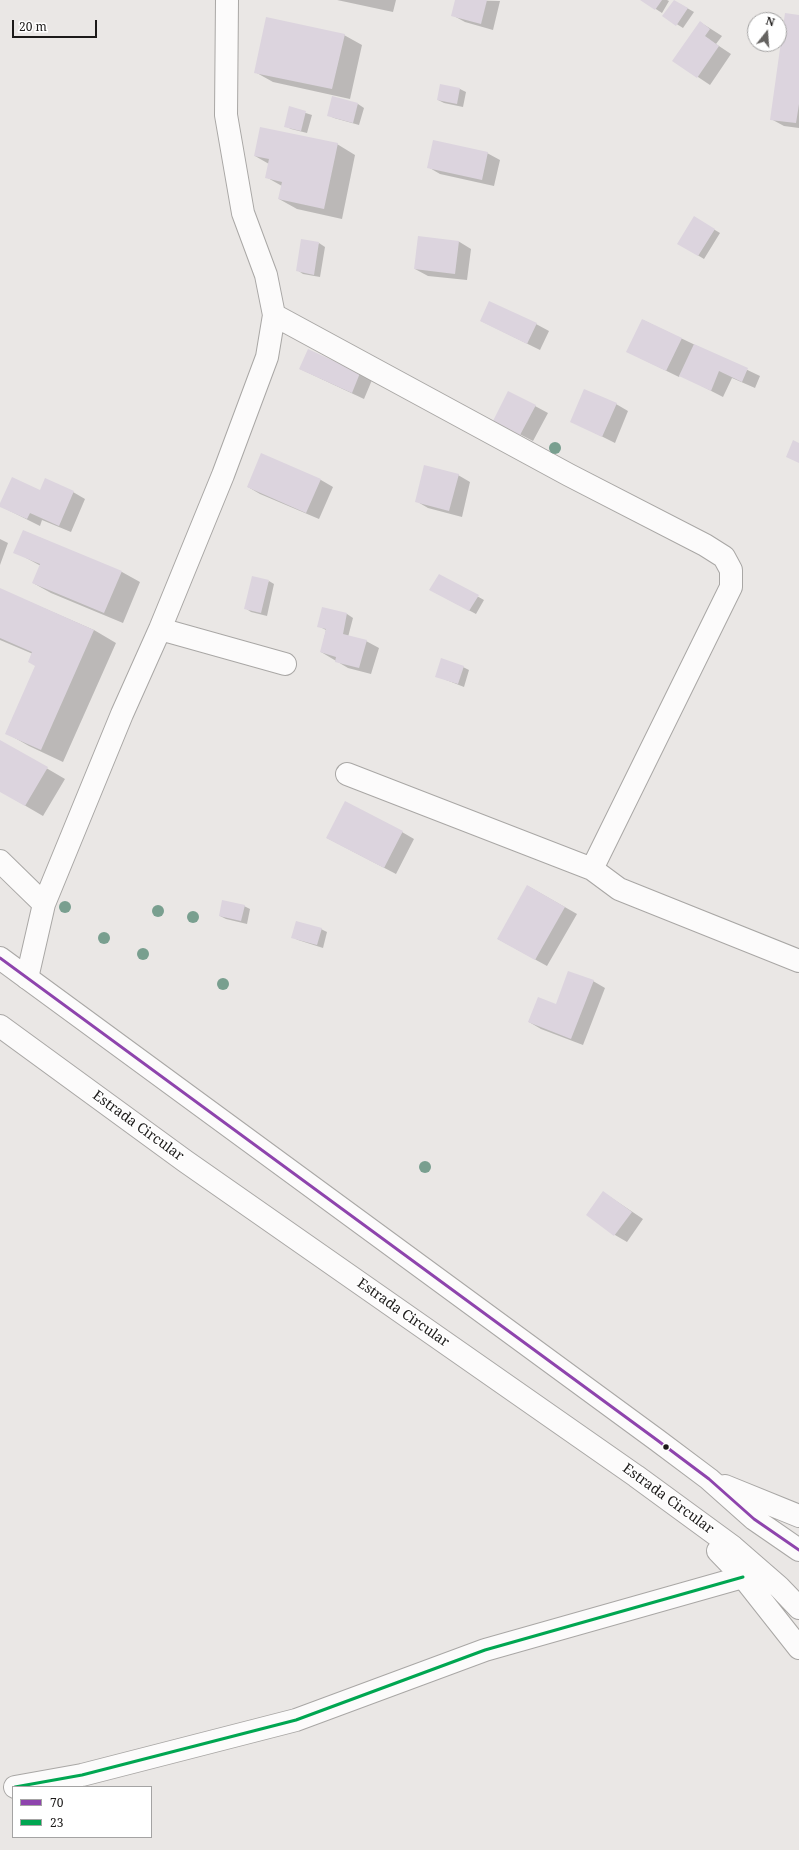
<!DOCTYPE html>
<html>
<head>
<meta charset="utf-8">
<style>
	body { margin:0 }
	#map { position:relative; width:799px; height:1850px; overflow:hidden; background:#eae7e5; font-family:"Noto Serif",serif }
	canvas { display:block }
	.legend { position:absolute; left:12px; top:1786px; width:140px; height:52px; box-sizing:border-box; background:#fff; border:1px solid #a4a3a3; margin:0; padding:5px 7px; list-style:none; font-size:12px; color:#1c1a19 }
	.legend li { display:flex; align-items:center; gap:8px; height:20px }
	.legend b { width:20px; border:1px solid #a4a3a3 }
	.north { position:absolute; left:747px; top:12px; width:40px; height:40px; box-sizing:border-box; background:#fff; border:1px solid #a4a3a3; border-radius:50%; rotate:17deg; font-size:11px; font-weight:700; line-height:16px; text-align:center; color:#1c1a19 }
	.north::after { content:''; display:block; margin:auto; width:14px; height:18px; background:#646260; clip-path:polygon(50% 0,100% 100%,50% 72%,0 100%) }
	.scale { position:absolute; left:12px; top:20px; width:85px; height:18px; box-sizing:border-box; border:2px solid #1c1a19; border-top:0; padding-left:5px; font-size:12px; line-height:14px; white-space:nowrap; color:#1c1a19; -webkit-text-stroke:3px #fff; paint-order:stroke }
</style>
</head>
<body>
<div id="map">
<canvas width="799" height="1850"></canvas>
<ul class="legend">
<li><b style="height:5px;background:#8e44ad"></b>70</li>
<li><b style="height:5px;background:#00a651"></b>23</li>
</ul>
<div class="north">N</div>
<div class="scale">20 m</div>
</div>
<script>
const ctx = document.querySelector('canvas').getContext('2d');
ctx.lineJoin = 'round';
function fillPath(path, color) { ctx.fillStyle = color; ctx.fill(path, 'evenodd'); }
const poly = rows => new Path2D(rows.map(r => 'M' + r).join(''));
function strokePath(path, color, width, dash) { ctx.strokeStyle = color; ctx.lineWidth = width; ctx.lineCap = dash ? 'butt' : 'round'; ctx.setLineDash(dash || []); ctx.stroke(path); }
function label(font, color, halo, rows, align = 'center') {
  ctx.font = font + ' "Noto Serif",serif'; ctx.lineWidth = 3; ctx.setLineDash([]); ctx.textBaseline = 'middle'; ctx.strokeStyle = halo; ctx.fillStyle = color; for (const [text, x, y, turn = 0] of rows) {
    ctx.save(); ctx.translate(x, y); ctx.rotate((+turn || 0) * Math.PI / 180); ctx.textAlign = isNaN(turn) ? turn : align; if (halo) ctx.strokeText(text, 0, 0); ctx.fillText(text, 0, 0); ctx.restore();
  }
}
const shadow = poly([
	[337,0,396,0,393,12],
	[456,0,500,1,493,30,465,22,452,15],
	[642,0,667,0,669,1,662,13],
	[680,4,694,12,683,28,664,16],
	[799,16,799,128,784,126,771,119],
	[700,22,722,36,716,44,731,54,710,85,674,61],
	[344,35,362,45,350,99,273,82,255,72],
	[460,89,466,92,463,107,444,103,438,100],
	[358,104,364,108,359,125,334,118,328,115],
	[290,108,312,115,307,133,291,129,285,126],
	[337,144,355,155,342,219,297,209,279,199,282,186,266,177,269,164,255,156],
	[487,153,500,160,494,186,440,174,428,167],
	[695,218,720,233,704,259,679,244],
	[458,241,471,249,467,280,428,276,415,269],
	[319,243,325,247,320,277,303,274,297,270],
	[643,320,760,376,755,388,732,378,723,397,680,375,679,377,640,358],
	[481,321,536,324,549,331,540,350],
	[300,369,360,373,372,380,364,399],
	[616,404,628,411,615,443,571,421],
	[535,406,548,413,533,441,494,421],
	[261,455,321,480,333,487,319,519,260,494,248,487],
	[458,475,470,482,462,517,428,508,416,501],
	[41,491,73,492,85,499,71,532,42,520,40,526,0,506],
	[24,531,122,572,140,582,123,623,51,593,33,583,41,566,15,552],
	[0,539,8,543,0,565],
	[439,575,484,600,476,614,436,593],
	[269,581,274,584,267,616,251,612,245,608],
	[0,589,94,630,116,643,63,762,29,746,6,733,36,666,33,654,0,640],
	[323,608,347,614,353,618,348,637,366,641,379,648,371,674,348,668,321,652,326,630,318,626],
	[463,667,469,670,464,687,436,676],
	[0,741,65,779,43,816,0,791],
	[402,832,414,839,396,874,327,838],
	[528,886,577,914,547,966,498,939],
	[244,906,250,909,247,924,226,919,220,916],
	[321,929,327,932,323,948,298,940,292,937],
	[593,981,605,988,583,1045,541,1029,529,1022],
	[603,1192,643,1219,627,1242,615,1235]
]);
const building = poly([
	[455,0,487,0,481,24,451,16],
	[640,0,662,0,655,10],
	[674,0,688,8,676,26,662,16],
	[785,13,799,15,799,104,796,123,770,120],
	[266,17,345,34,332,89,254,73],
	[700,21,710,29,705,36,719,46,697,78,672,61],
	[440,84,460,88,457,104,437,100],
	[332,96,358,103,353,123,327,116],
	[289,106,306,111,301,131,284,127],
	[260,127,338,143,324,209,278,199,282,182,265,178,269,159,254,156],
	[433,140,488,152,482,180,427,168],
	[694,216,715,229,698,256,677,244],
	[418,236,459,241,455,274,414,269],
	[301,239,319,242,314,275,296,271],
	[489,301,537,323,527,344,480,321],
	[642,319,682,338,666,371,626,352],
	[694,344,748,368,742,382,719,371,711,391,679,376],
	[308,349,360,373,352,393,299,369],
	[584,389,617,403,602,437,570,422],
	[508,391,536,405,520,435,493,421],
	[793,440,799,443,799,463,786,457],
	[261,453,321,479,306,513,247,487],
	[424,465,459,474,449,511,415,502],
	[12,477,40,490,45,478,74,491,59,526,30,513,27,519,0,507,0,503],
	[23,530,122,571,104,613,32,583,40,564,13,553],
	[439,574,479,595,469,611,429,590],
	[252,576,269,580,261,613,244,609],
	[0,588,94,630,41,750,5,734,35,666,28,662,32,652,0,638],
	[322,607,347,613,343,634,367,640,359,668,335,662,336,657,320,652,326,629,317,627],
	[441,658,464,666,458,684,435,677],
	[0,740,48,767,25,806,0,792],
	[345,801,403,831,384,868,326,838],
	[527,885,565,907,535,960,497,939],
	[222,900,245,905,241,921,219,916],
	[296,921,322,928,317,945,291,938],
	[568,971,594,980,571,1039,528,1022,538,997,556,1004],
	[603,1191,632,1212,614,1236,586,1215]
]);
const minor = poly([
	[274,315,569,475,705,545,724,557,731,570,731,587,592,869,619,889,799,961],
	[160,629,285,664],
	[347,774,592,869],
	[0,861,44,904],
	[27,978,44,904,122,714,160,629,223,475,267,357,274,315,266,275,243,213,226,115,227,0],
	[15,1787,82,1775,296,1720,485,1650,743,1577]
]);
const primary = poly([
	[0,958,657,1440,709,1479,754,1519,799,1550],
	[0,1026,185,1161,636,1476,733,1547,779,1587,799,1608],
	[725,1486,799,1516],
	[718,1551,743,1577,799,1648]
]);
const bus1 = poly([
	[0,958,657,1440,709,1479,754,1519,799,1550]
]);
const bus2 = poly([
	[15,1787,82,1775,296,1720,485,1650,743,1577]
]);
const trees = [
	[555,448],
	[65,907],
	[158,911],
	[193,917],
	[104,938],
	[143,954],
	[223,984],
	[425,1167]
];
const markers = [
	[666,1447,3.5,"#1c1a19"]
];
const streetNames = [
	["Estrada Circular",138,1126,36],
	["Estrada Circular",403,1313,35],
	["Estrada Circular",668,1499,36]
];
fillPath(shadow, '#0003');
fillPath(building, '#dcd4de');
strokePath(minor, '#a9a7a5', 24);
strokePath(primary, '#a9a7a5', 24);
strokePath(minor, '#fcfbfb', 22);
strokePath(primary, '#fcfbfb', 22);
strokePath(bus1, '#8e44ad', 3);
strokePath(bus2, '#00a651', 3);
ctx.fillStyle = '#799f8f';
for (const [x, y] of trees) { ctx.beginPath(); ctx.arc(x, y, 6, 0, 2 * Math.PI); ctx.fill(); }
for (const [x, y, r, color] of markers) { const dot = new Path2D(); dot.arc(x, y, r, 0, 2 * Math.PI); ctx.fillStyle = color; ctx.fill(dot); strokePath(dot, '#fff', 1.5); }
label('14px', '#1c1a19', '#fff', streetNames);
</script>
</body>
</html>
